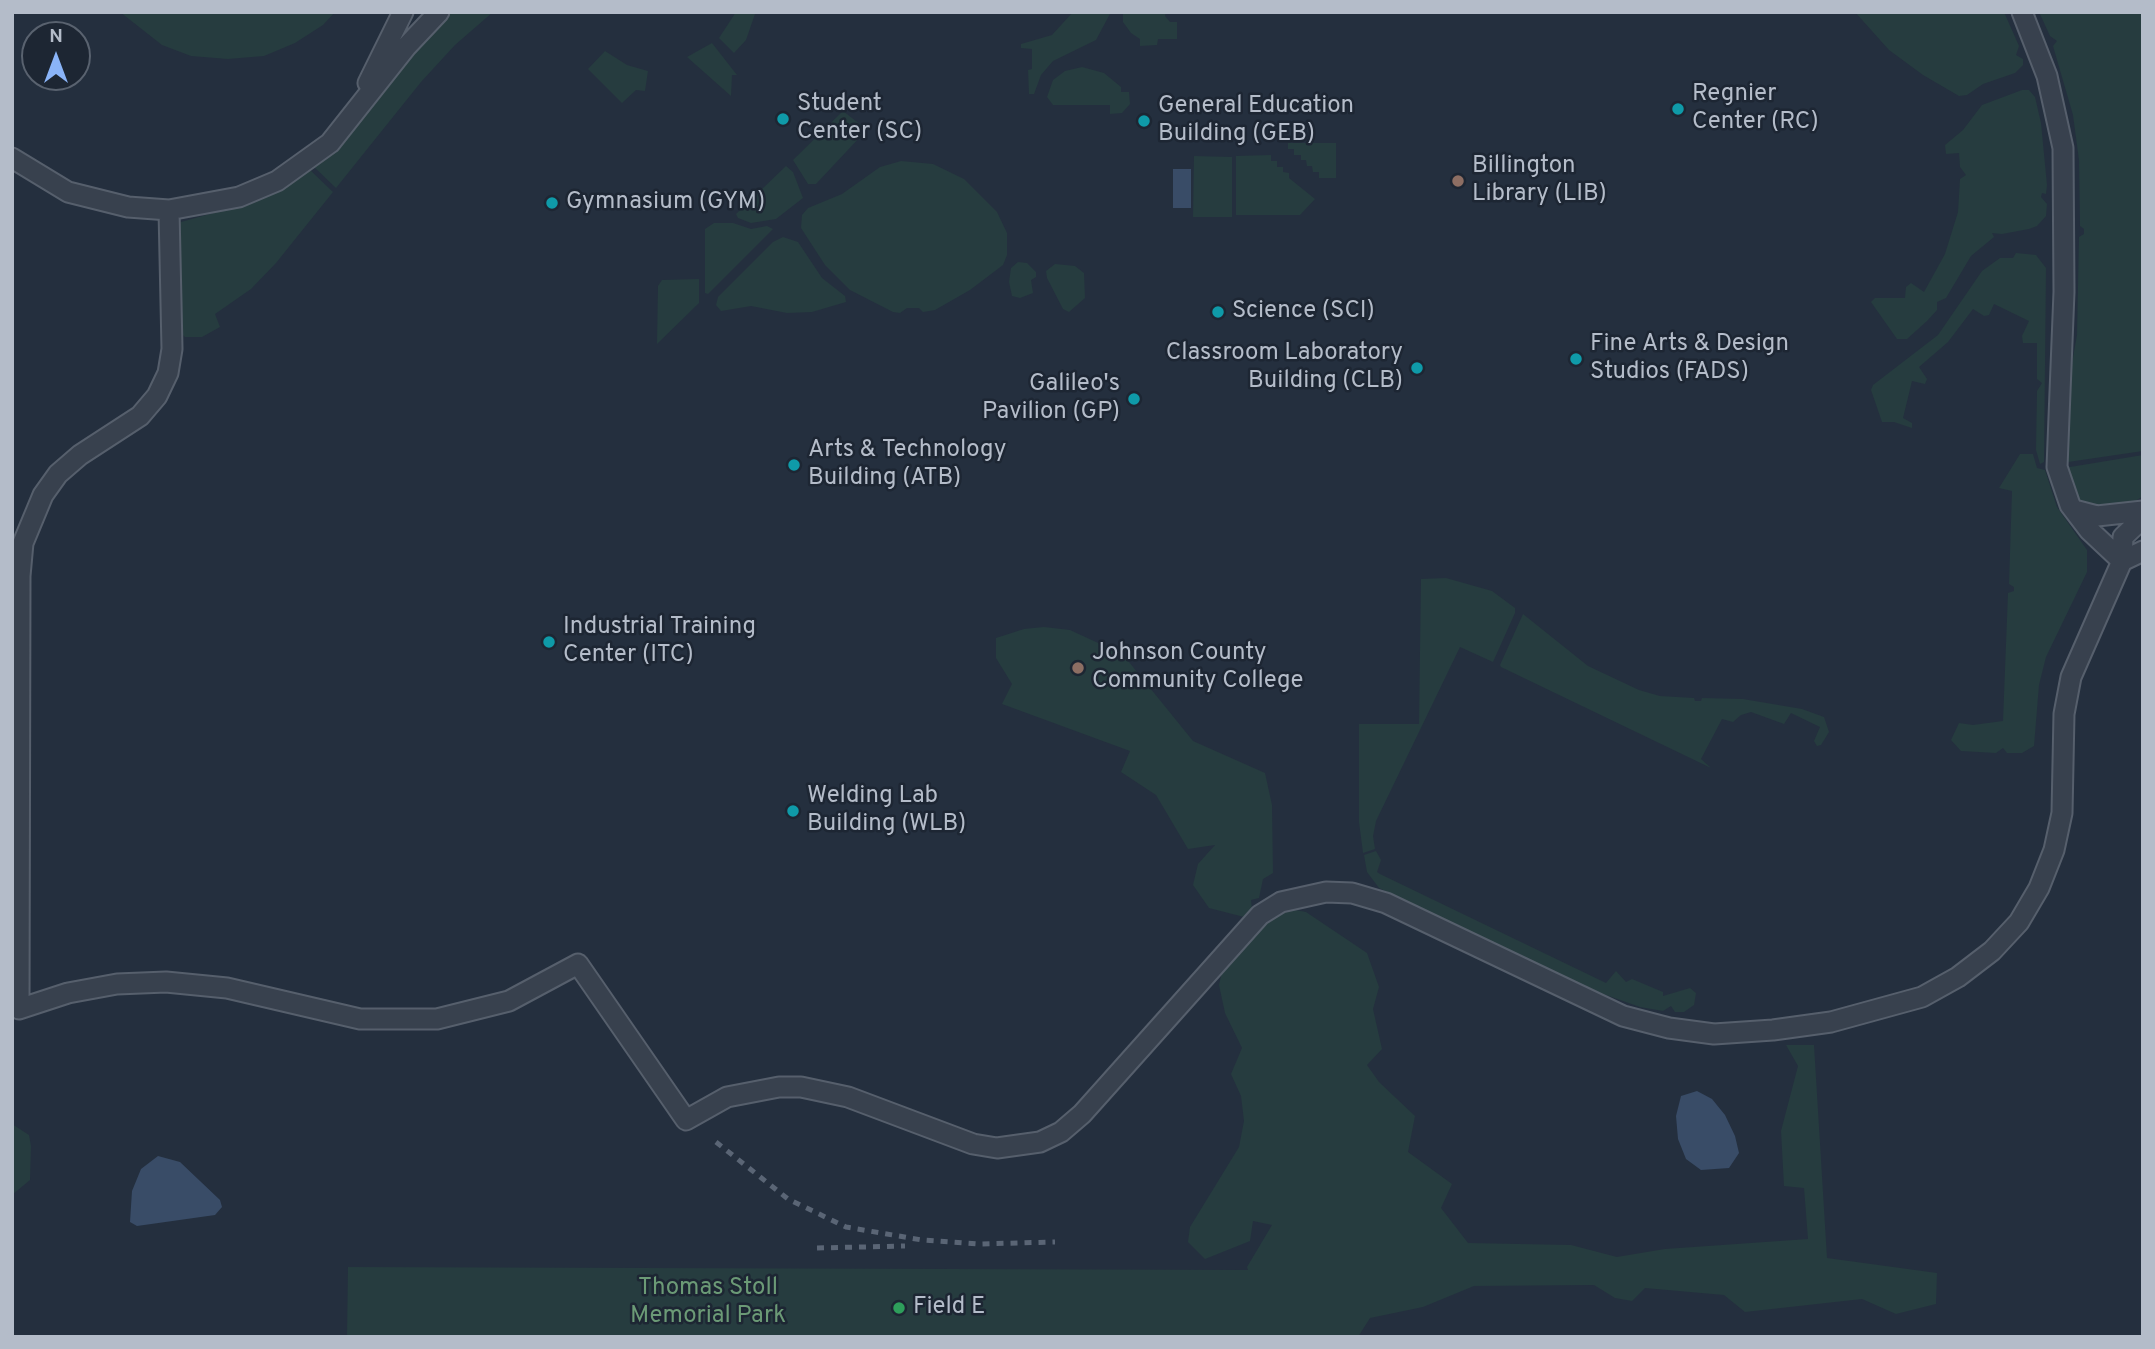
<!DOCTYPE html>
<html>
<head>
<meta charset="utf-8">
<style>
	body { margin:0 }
	#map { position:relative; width:2155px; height:1349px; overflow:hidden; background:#242f3e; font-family:Overpass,sans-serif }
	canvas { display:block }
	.frame { position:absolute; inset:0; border:14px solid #b4bcc9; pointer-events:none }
	.north { position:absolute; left:21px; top:21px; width:70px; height:70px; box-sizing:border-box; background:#1d2633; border:2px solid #59626f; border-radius:50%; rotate:0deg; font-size:19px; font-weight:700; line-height:28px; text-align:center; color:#b4bcc9 }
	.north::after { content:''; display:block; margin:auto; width:24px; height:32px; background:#8ab4f8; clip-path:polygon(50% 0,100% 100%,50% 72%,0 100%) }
</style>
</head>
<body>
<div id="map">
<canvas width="2155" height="1349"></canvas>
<div class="frame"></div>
<div class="north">N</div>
</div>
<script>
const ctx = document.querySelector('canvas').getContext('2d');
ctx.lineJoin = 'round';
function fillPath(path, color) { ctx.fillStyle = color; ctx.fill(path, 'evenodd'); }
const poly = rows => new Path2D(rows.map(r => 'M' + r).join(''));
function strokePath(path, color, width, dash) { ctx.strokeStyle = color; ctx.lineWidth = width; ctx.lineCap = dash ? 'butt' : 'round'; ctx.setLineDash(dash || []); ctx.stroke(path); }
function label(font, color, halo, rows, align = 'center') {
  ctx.font = font + ' Overpass,sans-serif'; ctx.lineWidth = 5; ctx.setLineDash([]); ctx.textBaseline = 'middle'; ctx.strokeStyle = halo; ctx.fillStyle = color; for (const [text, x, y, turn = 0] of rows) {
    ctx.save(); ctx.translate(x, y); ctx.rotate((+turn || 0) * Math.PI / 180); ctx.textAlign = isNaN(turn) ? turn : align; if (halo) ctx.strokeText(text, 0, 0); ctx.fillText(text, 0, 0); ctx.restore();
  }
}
const green = poly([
	[120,12,335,12,323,25,295,43,264,56,228,59,191,56,162,45],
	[449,12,493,12,455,45,421,82,336,188,313,166],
	[736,12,755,14,746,40,734,53,719,38],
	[1073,12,1111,12,1096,40,1053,61,1041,75,1034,94,1029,94,1028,70,1032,69,1032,49,1021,48,1021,44,1052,35],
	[1123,12,1166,12,1165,16,1170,22,1177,22,1177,39,1158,39,1157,45,1140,46,1140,39,1131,33,1123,22],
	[1855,12,2004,12,2019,46,2016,55,2023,59,2023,65,2015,73,1983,84,1967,95,1959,96,1923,75,1889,50],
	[2039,12,2143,12,2143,451,2068,462,2064,461,2066,397,2077,335,2079,237,2084,234,2084,229,2080,226,2079,160,2073,115,2053,46,2057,41,2050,36],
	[712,43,737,75,732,75,731,96,687,57],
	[605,51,627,65,648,71,645,91,636,90,622,103,588,69],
	[1082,67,1104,73,1121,87,1121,92,1129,92,1130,104,1122,113,1110,114,1110,105,1053,105,1047,97,1053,80,1065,71],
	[2022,90,2029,90,2035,97,2041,123,2047,185,2046,194,2042,193,2041,197,2047,204,2046,216,2037,226,2029,229,2002,234,1992,233,1994,237,1971,256,1946,298,1937,302,1937,310,1927,321,1907,339,1897,339,1871,302,1875,298,1905,298,1906,287,1911,283,1924,292,1945,254,1958,212,1960,179,1966,175,1960,167,1959,153,1946,154,1945,145,1963,130,1982,105],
	[843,111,861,125,861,136,816,184,808,184,793,160],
	[1288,143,1336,143,1336,178,1319,178,1319,172,1313,172,1312,166,1307,166,1306,160,1301,160,1301,155,1294,155,1294,149,1288,149],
	[1271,155,1271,161,1277,161,1277,167,1283,167,1283,172,1289,173,1289,178,1315,199,1300,215,1236,215,1236,156],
	[1194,156,1232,157,1232,217,1193,217],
	[901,161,933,164,964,179,997,212,1007,233,1007,255,1003,265,970,290,935,310,923,312,919,308,907,308,900,313,893,312,850,290,825,265,801,228,802,215,808,208,842,194,880,167],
	[786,166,793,172,803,198,776,219,751,223,738,218,736,214],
	[309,169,333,192,276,263,251,289,215,314,220,327,202,337,185,337,181,333,178,226,181,222,249,203],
	[714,223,733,223,751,229,767,226,773,229,708,294,705,293,705,229],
	[783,237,798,242,822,278,845,296,846,302,812,312,787,313,751,306,721,311,716,305,718,297,773,242],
	[2016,253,2036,255,2046,268,2044,462,2040,464,2036,450,2037,391,2042,383,2037,379,2037,343,2023,343,2022,336,2029,321,1994,304,1989,315,1984,316,1973,309,1948,342,1919,367,1927,379,1925,384,1912,381,1903,418,1912,423,1912,428,1894,422,1882,422,1871,390,1873,385,1938,335,1982,271,2000,258,2013,258],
	[1018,262,1027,263,1036,272,1036,277,1031,280,1033,293,1020,298,1012,296,1009,282,1011,268],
	[1055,264,1075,266,1084,273,1085,298,1069,312,1063,309,1047,278,1046,271],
	[699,279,699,303,657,344,658,286,662,280],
	[2020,454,2033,454,2037,468,2045,470,2057,507,2087,550,2087,572,2046,657,2039,685,2034,746,2022,753,2007,753,2003,748,1996,753,1961,751,1951,740,1959,723,1973,725,2003,721,2008,593,2014,591,2014,587,2009,584,2012,491,1999,488],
	[2143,455,2143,496,2131,504,2109,511,2080,502,2064,468],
	[1446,578,1492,591,1515,608,1515,613,1493,662,1460,647,1376,821,1373,836,1375,849,1363,853,1359,822,1359,724,1419,724,1421,579],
	[1523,614,1588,666,1639,690,1660,696,1694,698,1695,701,1701,701,1702,698,1743,699,1802,709,1824,717,1829,732,1821,745,1817,746,1814,741,1820,727,1791,713,1784,724,1751,712,1741,715,1733,722,1722,719,1701,759,1711,768,1501,667,1500,665],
	[1044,627,1070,630,1109,648,1129,662,1193,741,1265,773,1272,805,1273,873,1263,879,1259,898,1251,900,1252,910,1244,917,1209,908,1193,885,1198,864,1215,845,1188,849,1156,795,1121,772,1130,751,1002,704,1012,684,996,658,996,638,1024,629],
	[1376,851,1381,860,1377,872,1380,874,1606,983,1616,971,1626,982,1632,979,1663,992,1663,996,1690,988,1696,993,1694,1005,1684,1012,1675,1012,1671,1006,1663,1011,1640,1007,1572,983,1379,888,1367,872,1364,855],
	[1290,909,1306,912,1367,953,1379,987,1373,1009,1382,1049,1367,1065,1379,1082,1415,1116,1408,1152,1452,1184,1441,1208,1468,1243,1571,1245,1617,1257,1665,1249,1808,1239,1804,1188,1784,1186,1781,1131,1798,1066,1786,1045,1814,1045,1827,1258,1937,1273,1936,1304,1896,1314,1862,1299,1745,1312,1724,1295,1645,1288,1632,1301,1615,1298,1594,1285,1474,1286,1423,1307,1370,1318,1358,1337,347,1337,348,1267,1248,1270,1247,1267,1272,1225,1253,1221,1250,1241,1205,1259,1188,1242,1190,1227,1239,1147,1244,1121,1241,1096,1231,1074,1242,1048,1225,1013,1219,985,1224,963,1273,916],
	[12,1124,29,1135,31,1146,30,1180,12,1195]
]);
const water = poly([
	[1173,169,1191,169,1191,208,1173,208],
	[1697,1091,1712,1099,1725,1115,1735,1136,1739,1153,1729,1168,1701,1170,1686,1159,1678,1139,1676,1116,1681,1096],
	[158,1156,180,1162,220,1200,222,1207,215,1215,137,1226,130,1222,132,1191,141,1169]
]);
const minor = poly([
	[2022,12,2047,76,2063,148,2064,292,2057,467,2070,505,2089,530,2122,561],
	[368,83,403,12],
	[12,158,68,192,128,207,169,210,239,197,277,181,330,143,406,47,439,12],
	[169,210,172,349,168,373,157,396,140,416,80,455,58,474,43,495,23,543,20,576,19,1009,68,993,117,984,166,982,227,988,360,1019,437,1019,509,1001,578,964,686,1120,727,1097,779,1087,801,1087,848,1097,973,1144,997,1148,1040,1142,1061,1132,1082,1114,1260,915,1281,902,1326,892,1352,893,1386,903,1623,1016,1669,1028,1714,1034,1773,1030,1831,1022,1922,997,1958,977,1992,951,2019,922,2039,888,2054,850,2062,813,2064,714,2071,677,2122,561,2123,537,2143,518],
	[2074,510,2097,516,2143,511],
	[2122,561,2143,551]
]);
const rail = poly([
	[716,1142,788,1199,846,1227,922,1240,979,1244,1055,1242],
	[817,1248,905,1246]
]);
const markers = [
	[1678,109,7,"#0f9aa8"],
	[783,119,7,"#0f9aa8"],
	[1144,121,7,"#0f9aa8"],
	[1458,181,7,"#8d6e63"],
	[552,203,7,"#0f9aa8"],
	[1218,312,7,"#0f9aa8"],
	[1576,359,7,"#0f9aa8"],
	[1417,368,7,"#0f9aa8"],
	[1134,399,7,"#0f9aa8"],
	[794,465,7,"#0f9aa8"],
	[549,642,7,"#0f9aa8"],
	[1078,668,7,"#8d6e63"],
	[793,811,7,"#0f9aa8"],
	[899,1308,7,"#2e9e5b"]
];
const poiNames = [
	["Regnier",1692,95],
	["Center (RC)",1692,123],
	["Student",797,105],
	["Center (SC)",797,133],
	["General Education",1158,107],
	["Building (GEB)",1158,135],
	["Billington",1472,167],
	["Library (LIB)",1472,195],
	["Gymnasium (GYM)",566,203],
	["Science (SCI)",1232,312],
	["Fine Arts & Design",1590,345],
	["Studios (FADS)",1590,373],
	["Classroom Laboratory",1403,354,"right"],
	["Building (CLB)",1403,382,"right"],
	["Galileo's",1120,385,"right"],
	["Pavilion (GP)",1120,413,"right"],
	["Arts & Technology",808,451],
	["Building (ATB)",808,479],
	["Industrial Training",563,628],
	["Center (ITC)",563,656],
	["Johnson County",1092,654],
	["Community College",1092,682],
	["Welding Lab",807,797],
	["Building (WLB)",807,825],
	["Field E",913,1308]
];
const parkNames = [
	["Thomas Stoll",708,1289],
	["Memorial Park",708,1317]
];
fillPath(green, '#263c3f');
fillPath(water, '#394c67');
strokePath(minor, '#565f6c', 23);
strokePath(minor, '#38414e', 19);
strokePath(rail, '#5a6575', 5, [7, 7]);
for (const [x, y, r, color] of markers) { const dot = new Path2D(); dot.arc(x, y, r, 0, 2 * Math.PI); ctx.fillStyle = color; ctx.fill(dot); strokePath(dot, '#1d2633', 2.5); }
label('24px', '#b4bcc9', '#1d2633', poiNames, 'left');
label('24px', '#6b9a76', '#1d2633', parkNames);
</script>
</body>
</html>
